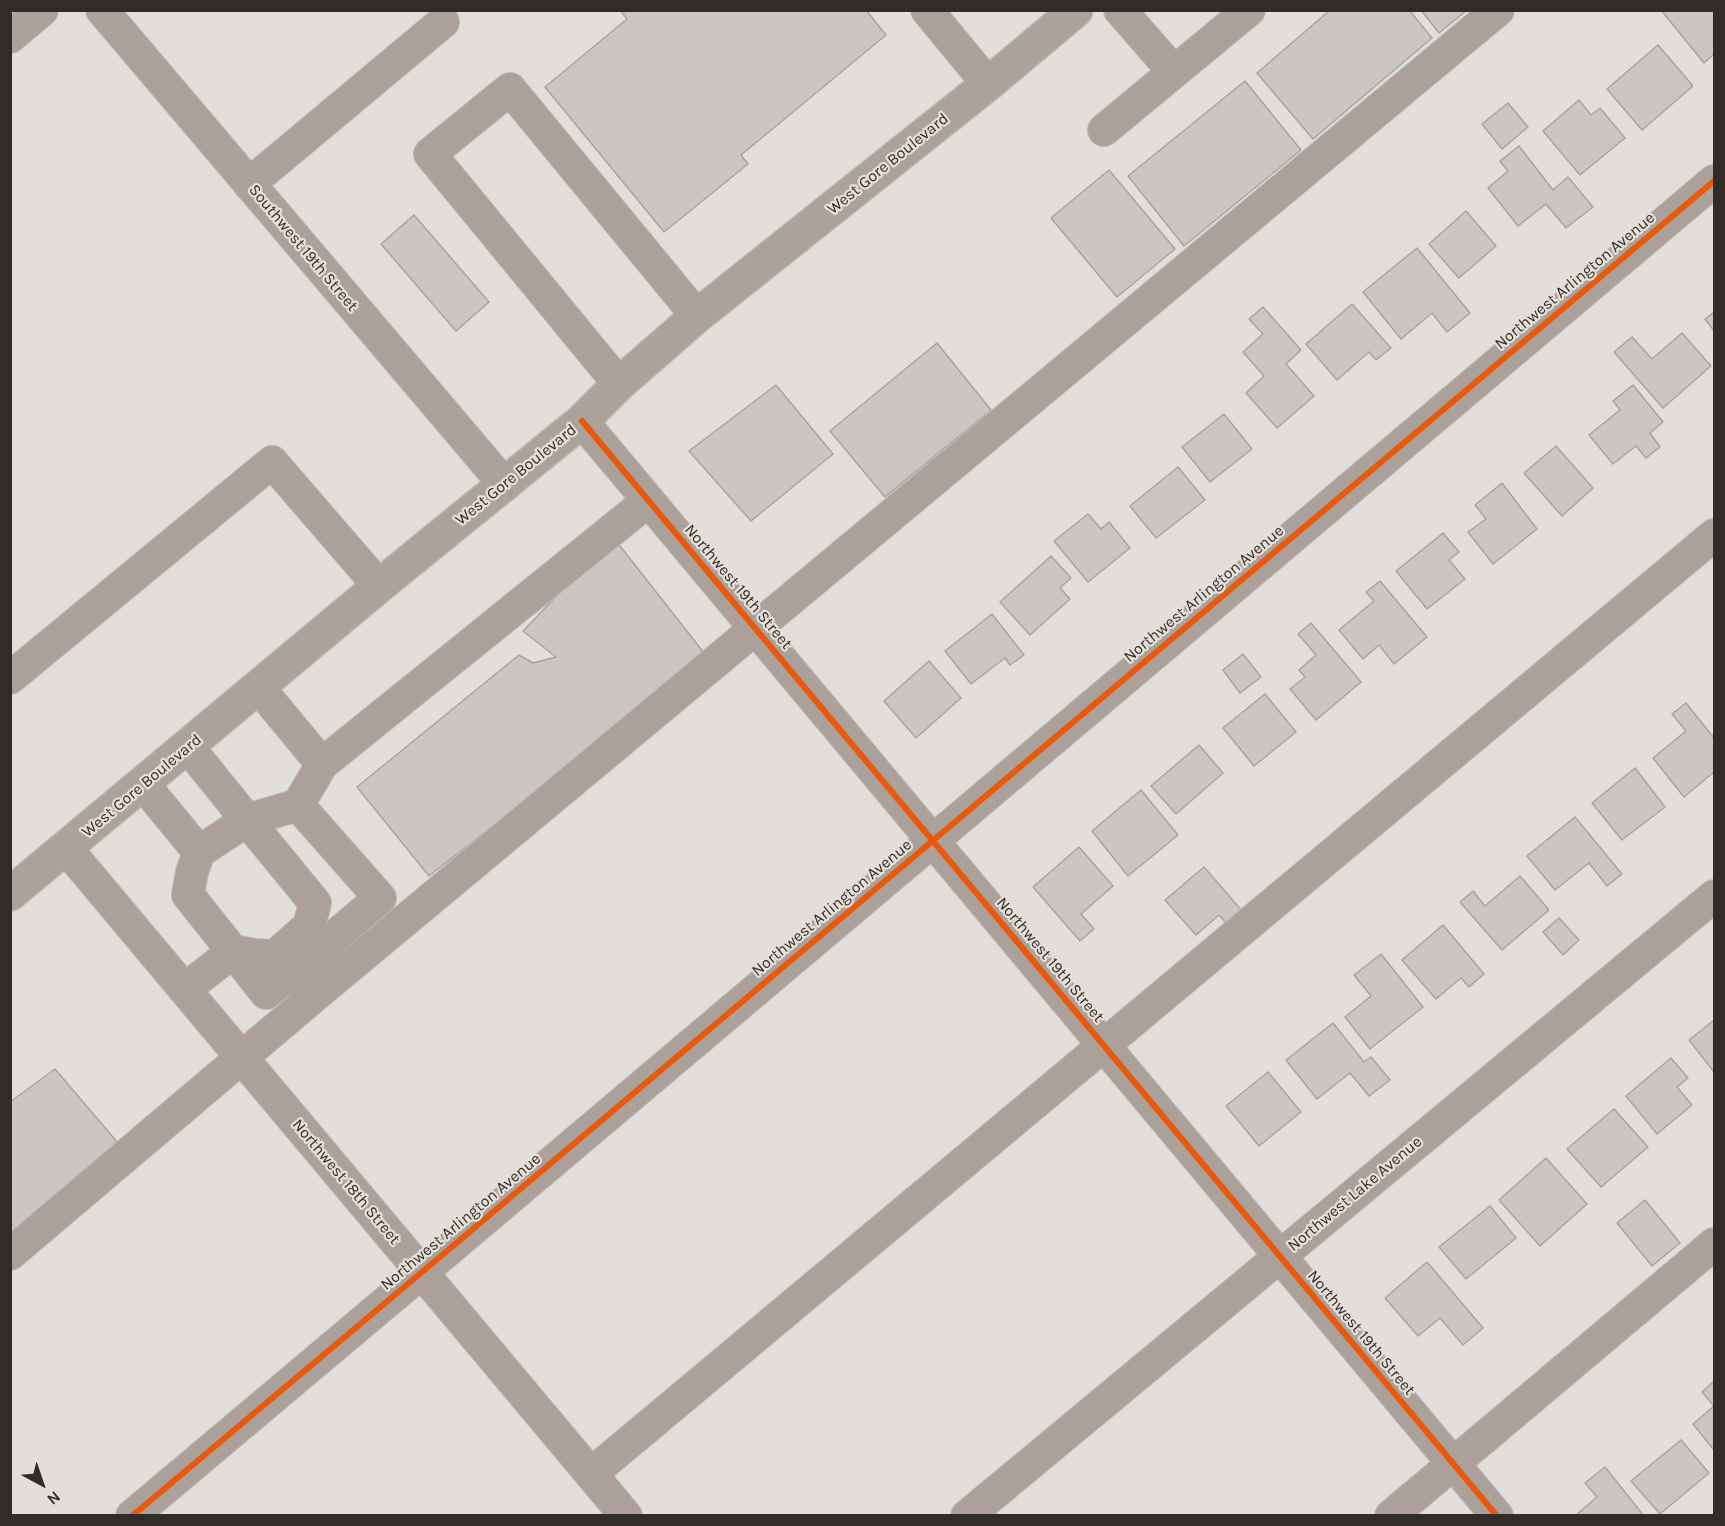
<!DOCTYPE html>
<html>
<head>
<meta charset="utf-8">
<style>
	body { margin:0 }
	#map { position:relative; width:1725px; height:1526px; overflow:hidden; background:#e2dfdb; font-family:Karla,sans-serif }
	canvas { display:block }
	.frame { position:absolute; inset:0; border:12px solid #2f2c2a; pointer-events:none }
	.north { position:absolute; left:12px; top:1454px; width:60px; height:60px; -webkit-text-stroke:4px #e5dfd8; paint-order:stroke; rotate:140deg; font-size:16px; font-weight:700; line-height:24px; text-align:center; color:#2f2c2a }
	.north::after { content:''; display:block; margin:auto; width:21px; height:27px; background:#2f2c2a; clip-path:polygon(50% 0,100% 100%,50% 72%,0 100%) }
</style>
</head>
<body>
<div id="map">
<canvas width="1725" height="1526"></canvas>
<div class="frame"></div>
<div class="north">N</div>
</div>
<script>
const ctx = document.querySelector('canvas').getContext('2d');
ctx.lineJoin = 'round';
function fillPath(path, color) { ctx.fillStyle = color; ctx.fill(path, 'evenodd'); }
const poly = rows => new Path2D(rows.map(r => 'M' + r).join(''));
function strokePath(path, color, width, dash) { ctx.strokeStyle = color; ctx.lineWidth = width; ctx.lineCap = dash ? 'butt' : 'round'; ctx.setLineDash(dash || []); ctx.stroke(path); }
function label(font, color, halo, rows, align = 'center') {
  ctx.font = font + ' Karla,sans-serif'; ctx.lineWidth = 4.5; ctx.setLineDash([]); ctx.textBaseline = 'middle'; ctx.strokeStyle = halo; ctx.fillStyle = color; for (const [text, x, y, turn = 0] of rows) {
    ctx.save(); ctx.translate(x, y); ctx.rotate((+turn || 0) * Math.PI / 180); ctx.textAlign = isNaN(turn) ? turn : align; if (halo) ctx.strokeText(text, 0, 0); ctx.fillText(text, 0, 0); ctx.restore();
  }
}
const building = poly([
	[620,10,866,10,886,35,741,155,748,164,664,232,545,87,627,19,620,10],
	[1330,10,1409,10,1432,38,1313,139,1257,73,1330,10],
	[1421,10,1467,10,1439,33,1421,10],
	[1661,10,1712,10,1714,13,1714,54,1704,63,1661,10],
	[1658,45,1693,86,1642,130,1607,89,1658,45],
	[1245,81,1301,150,1184,246,1128,176,1245,81],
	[1579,100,1591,115,1600,108,1625,138,1580,175,1543,131,1579,100],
	[1508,103,1528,127,1502,149,1482,124,1508,103],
	[1519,146,1553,190,1568,177,1593,207,1566,228,1546,204,1518,226,1488,188,1508,171,1500,161,1519,146],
	[1109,170,1175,249,1117,297,1051,218,1109,170],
	[1466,211,1496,246,1459,278,1429,244,1466,211],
	[414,215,489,302,456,331,381,244,414,215],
	[1417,248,1470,313,1447,332,1432,313,1401,339,1363,292,1417,248],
	[1352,304,1391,348,1376,360,1369,352,1337,380,1306,344,1352,304],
	[1263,307,1301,350,1286,364,1314,396,1277,428,1246,393,1264,376,1243,352,1263,334,1249,319,1263,307],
	[1714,312,1714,331,1705,319,1714,312],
	[1682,333,1711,366,1663,408,1614,352,1632,337,1652,359,1682,333],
	[937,343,991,410,885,497,830,431,937,343],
	[776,385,833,454,751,521,689,451,776,385],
	[1633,385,1663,422,1650,433,1660,447,1646,458,1636,446,1613,464,1589,435,1620,410,1613,401,1633,385],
	[1224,414,1252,449,1210,482,1182,447,1224,414],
	[1556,446,1593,488,1562,516,1524,473,1556,446],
	[1178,467,1205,500,1156,538,1130,506,1178,467],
	[1502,483,1537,529,1493,564,1468,532,1486,519,1475,505,1502,483],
	[1088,514,1101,529,1109,522,1130,548,1088,582,1054,541,1088,514],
	[1443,533,1459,552,1449,560,1465,579,1427,609,1396,571,1443,533],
	[613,537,708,658,429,876,357,787,519,655,533,663,556,657,523,631,613,537],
	[1051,556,1071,578,1060,588,1070,599,1030,635,1000,602,1051,556],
	[1380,581,1427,637,1394,664,1379,645,1363,659,1339,630,1374,601,1366,592,1380,581],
	[992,614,1024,655,1010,665,1005,658,971,684,945,651,992,614],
	[1311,623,1361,682,1316,720,1290,689,1305,677,1299,670,1316,655,1298,634,1311,623],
	[1243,654,1261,677,1240,693,1223,670,1243,654],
	[929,661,961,698,916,738,884,701,929,661],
	[1265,694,1296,732,1254,766,1223,728,1265,694],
	[1686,703,1714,738,1714,772,1684,797,1653,758,1686,731,1672,714,1686,703],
	[1199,745,1223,773,1176,814,1151,786,1199,745],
	[1635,768,1665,807,1622,840,1592,803,1635,768],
	[1141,790,1178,835,1128,876,1092,831,1141,790],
	[1575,817,1622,874,1607,886,1589,863,1555,890,1527,856,1575,817],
	[1079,847,1113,886,1081,914,1094,929,1080,941,1033,887,1079,847],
	[1204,867,1242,911,1227,924,1219,915,1196,935,1165,900,1204,867],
	[1520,876,1549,910,1502,950,1460,902,1473,891,1485,906,1520,876],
	[1559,918,1579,940,1563,955,1543,932,1559,918],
	[1443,925,1484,974,1469,987,1461,978,1436,999,1402,960,1443,925],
	[1381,954,1423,1007,1370,1049,1345,1017,1371,996,1354,975,1381,954],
	[1714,1020,1714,1072,1689,1040,1714,1020],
	[1333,1023,1364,1062,1371,1057,1390,1080,1369,1096,1350,1073,1317,1099,1286,1060,1333,1023],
	[1671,1058,1688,1078,1677,1087,1692,1105,1657,1134,1626,1096,1671,1058],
	[55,1069,118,1143,10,1235,10,1102,55,1069],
	[1268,1072,1301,1112,1259,1146,1226,1106,1268,1072],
	[1614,1109,1648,1147,1601,1187,1567,1149,1614,1109],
	[1546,1158,1587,1204,1540,1246,1499,1200,1546,1158],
	[1645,1200,1680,1243,1652,1266,1617,1223,1645,1200],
	[1490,1206,1516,1238,1466,1279,1439,1247,1490,1206],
	[1427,1262,1483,1328,1463,1345,1440,1318,1418,1336,1385,1298,1427,1262],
	[1714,1381,1714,1450,1693,1424,1714,1406,1702,1392,1714,1381],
	[1681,1440,1709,1473,1660,1514,1631,1481,1681,1440],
	[1605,1467,1644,1516,1575,1516,1597,1497,1585,1483,1605,1467]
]);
const minor = poly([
	[102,10,505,485],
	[927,10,988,84],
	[1120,10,1174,72],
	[10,37,42,10],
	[1104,130,1249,10],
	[249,184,443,22],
	[619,384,430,154,510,89,697,316],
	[582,421,1497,1516],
	[10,678,272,462,379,586],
	[259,688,322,764],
	[188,747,247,820,298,805,380,898,293,972],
	[143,784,199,852,192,872,188,895,266,993,293,972,307,989],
	[298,805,322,764,648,501],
	[66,848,626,1516],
	[185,989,234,951,254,955,275,956,309,926,315,903,247,820,199,852],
	[10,1254,313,997,1498,10],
	[591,1474,1714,535],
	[132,1516,422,1272,1714,181],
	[967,1516,1714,896],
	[1391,1516,1714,1244]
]);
const major = poly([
	[10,894,379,586,582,421,619,384,697,316,988,84,1076,10]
]);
const cycleway = poly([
	[582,421,1497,1516],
	[132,1516,422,1272,1714,181]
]);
const streetNames = [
	["West Gore Boulevard",888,164,-39],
	["Southwest 19th Street",303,248,50],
	["Northwest Arlington Avenue",1575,281,-40],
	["West Gore Boulevard",516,475,-39],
	["Northwest 19th Street",738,587,50],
	["Northwest Arlington Avenue",1204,594,-40],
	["West Gore Boulevard",142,786,-40],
	["Northwest Arlington Avenue",832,908,-40],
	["Northwest 19th Street",1050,960,50],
	["Northwest 18th Street",346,1182,50],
	["Northwest Lake Avenue",1355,1194,-40],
	["Northwest Arlington Avenue",461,1222,-40],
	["Northwest 19th Street",1361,1333,50]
];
fillPath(building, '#c9c6c3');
strokePath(building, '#a6a4a1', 1.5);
strokePath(minor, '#bdbbb8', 34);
strokePath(major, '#bdbbb8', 36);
strokePath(minor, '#aba19a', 32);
strokePath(major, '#aca29a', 33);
strokePath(cycleway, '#e8590c', 6);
label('16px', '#2f2c2a', '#e5dfd8', streetNames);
</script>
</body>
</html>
